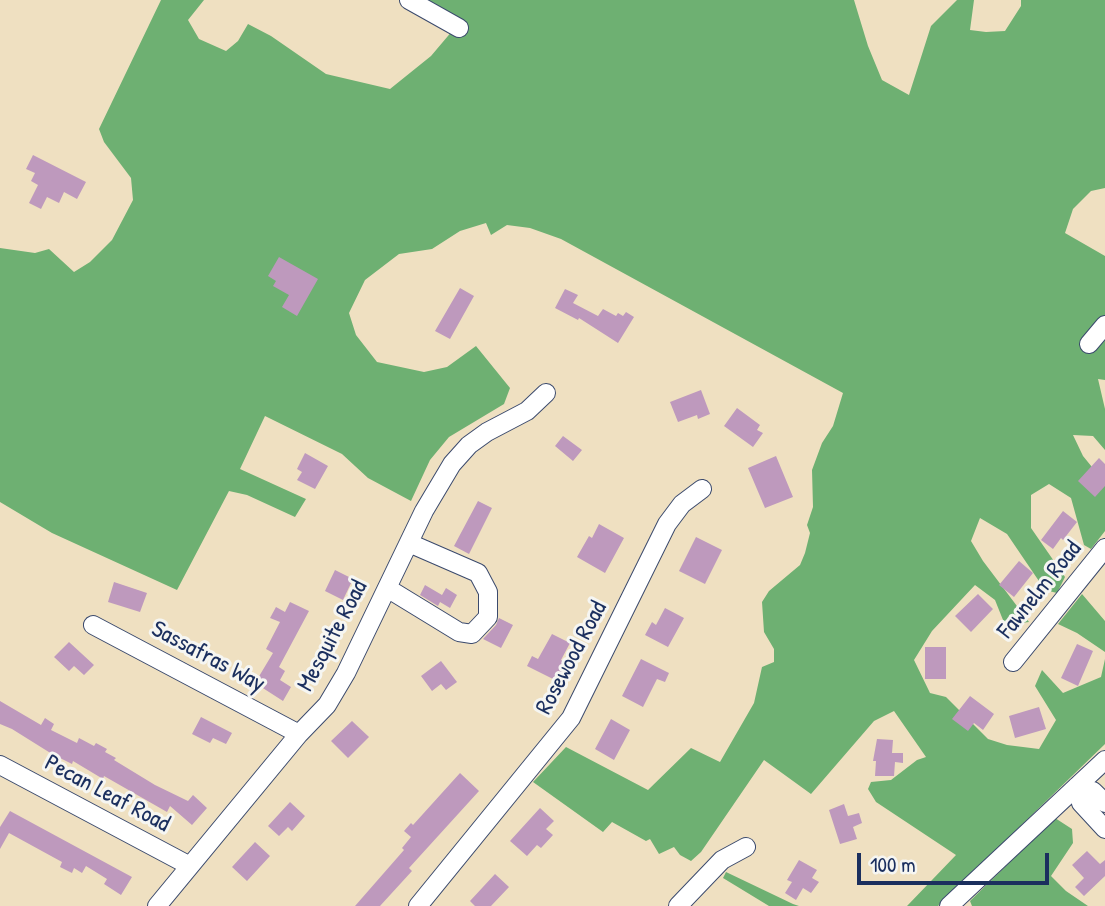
<!DOCTYPE html>
<html>
<head>
<meta charset="utf-8">
<style>
	body { margin:0 }
	#map { position:relative; width:1105px; height:906px; overflow:hidden; background:#efe0c1; font-family:"Patrick Hand",sans-serif }
	canvas { display:block }
	.scale { position:absolute; left:857px; top:853px; width:192px; height:32px; box-sizing:border-box; border:4px solid #1b2f5e; border-top:0; padding-left:9px; font-size:21px; line-height:24px; white-space:nowrap; color:#1b2f5e; -webkit-text-stroke:5px #f6f6f2; paint-order:stroke }
</style>
</head>
<body>
<div id="map">
<canvas width="1105" height="906"></canvas>
<div class="scale">100 m</div>
</div>
<script>
const ctx = document.querySelector('canvas').getContext('2d');
ctx.lineJoin = 'round';
function fillPath(path, color) { ctx.fillStyle = color; ctx.fill(path, 'evenodd'); }
const poly = rows => new Path2D(rows.map(r => 'M' + r).join(''));
function strokePath(path, color, width, dash) { ctx.strokeStyle = color; ctx.lineWidth = width; ctx.lineCap = dash ? 'butt' : 'round'; ctx.setLineDash(dash || []); ctx.stroke(path); }
function label(font, color, halo, rows, align = 'center') {
  ctx.font = font + ' "Patrick Hand",sans-serif'; ctx.lineWidth = 6; ctx.setLineDash([]); ctx.textBaseline = 'middle'; ctx.strokeStyle = halo; ctx.fillStyle = color; for (const [text, x, y, turn = 0] of rows) {
    ctx.save(); ctx.translate(x, y); ctx.rotate((+turn || 0) * Math.PI / 180); ctx.textAlign = isNaN(turn) ? turn : align; if (halo) ctx.strokeText(text, 0, 0); ctx.fillText(text, 0, 0); ctx.restore();
  }
}
const forest = poly([
	[161,0,204,0,188,20,199,39,226,51,238,41,248,24,271,36,326,74,390,89,431,56,453,30,449,12,427,0,854,0,868,46,882,80,909,95,931,26,957,0,974,0,970,30,986,32,1005,31,1021,6,1021,0,1105,0,1105,188,1091,191,1073,209,1065,233,1105,256,1105,380,1098,379,1105,409,1105,450,1093,436,1073,435,1083,456,1105,483,1105,531,1091,549,1084,545,1071,498,1049,484,1031,495,1031,528,1065,577,1057,593,1045,590,1007,534,980,518,971,541,983,561,1029,622,1005,625,995,600,975,585,932,631,914,660,930,693,946,697,988,739,1007,745,1039,749,1056,720,1035,686,1042,670,1063,693,1101,677,1105,659,1105,744,938,906,907,906,956,855,876,802,868,789,871,782,891,780,917,760,926,757,894,711,874,721,811,794,764,760,701,852,691,861,680,855,674,847,659,854,650,839,646,841,612,822,603,832,533,782,566,747,648,790,691,748,720,762,754,703,762,667,774,662,774,649,764,632,762,602,769,591,800,565,805,553,810,533,807,525,813,507,812,470,822,443,833,426,843,393,561,239,530,228,507,225,491,235,486,223,460,231,432,249,399,254,365,280,349,313,356,335,377,362,424,372,447,367,476,346,510,388,504,404,449,437,430,460,411,501,368,478,342,454,265,416,240,469,306,499,295,517,247,495,229,491,177,590,52,533,0,502,0,248,35,253,49,249,74,272,90,262,112,240,133,200,131,178,104,142,99,129],
	[1082,594,1105,621,1105,652,1077,633,1058,624],
	[1055,818,1072,829,1073,843,1051,876,1066,891,1088,906,972,906,970,901],
	[726,872,793,904,799,906,769,906,723,878]
]);
const building = poly([
	[33,155,86,182,77,199,64,192,59,203,47,197,41,209,29,203,38,185,31,181,35,173,26,169],
	[279,257,318,279,297,316,282,307,289,295,273,286,276,281,268,276],
	[460,288,474,296,450,339,435,331],
	[565,289,578,295,573,303,598,316,603,309,616,316,618,313,623,316,626,312,634,317,618,343,579,318,578,320,555,308],
	[701,390,710,414,698,419,697,415,678,422,670,402],
	[737,408,760,425,757,430,763,433,753,447,724,426],
	[563,436,582,450,573,461,555,446],
	[305,453,328,466,315,489,297,480,302,472,297,469],
	[776,456,793,497,765,508,748,468],
	[1099,458,1105,464,1105,486,1095,497,1078,481],
	[478,501,492,508,469,554,454,546],
	[1063,511,1077,522,1063,540,1061,538,1053,549,1041,540],
	[599,524,624,538,605,573,577,557,589,536,592,538],
	[696,537,722,550,705,584,679,571],
	[1019,561,1033,573,1014,597,999,585],
	[335,570,353,579,343,600,325,591],
	[114,582,147,593,140,612,108,602],
	[425,585,442,595,446,588,457,595,450,608,440,602,438,606,420,595],
	[978,594,993,609,971,632,955,616],
	[290,602,309,611,279,667,285,671,280,680,291,687,283,701,255,683,273,653,266,649,280,622,270,618,276,607,285,612],
	[665,608,684,618,668,647,645,635,652,622,656,625],
	[499,618,513,625,501,648,483,639,496,625],
	[552,634,570,643,561,660,566,663,557,681,527,666,532,656,538,659],
	[69,642,94,665,84,675,74,666,69,671,54,657],
	[1077,644,1093,651,1078,686,1061,678],
	[925,647,946,647,946,679,925,679],
	[641,659,669,673,665,682,657,679,643,707,622,696],
	[441,661,457,682,446,690,441,684,432,691,421,676],
	[970,696,994,714,983,730,974,723,968,731,952,719],
	[0,701,41,725,45,718,54,724,51,730,77,743,79,738,94,746,96,743,107,749,105,752,116,758,114,760,155,785,188,801,193,795,207,808,192,825,170,806,167,812,104,776,103,779,73,761,72,764,52,754,12,729,0,724],
	[1039,707,1046,729,1015,738,1009,716],
	[201,717,232,733,226,744,213,738,210,743,192,734],
	[611,719,630,730,614,760,595,749],
	[352,721,369,737,348,758,331,741],
	[877,739,893,740,892,753,903,753,903,763,895,762,894,776,875,776,876,761,873,761],
	[460,773,479,791,409,868,412,871,380,906,355,906,404,850,402,848,411,837,404,831,411,823,413,825],
	[290,802,305,816,292,831,288,827,279,836,268,826],
	[844,804,848,816,859,813,862,823,853,827,857,839,840,844,829,810],
	[540,808,554,821,546,829,553,835,541,848,537,845,527,856,510,841],
	[10,811,132,877,121,895,104,884,107,879,86,866,82,873,74,868,72,873,60,867,62,862,9,833,0,849,0,827],
	[255,842,270,856,247,881,232,867],
	[1087,851,1100,864,1105,860,1105,876,1084,896,1075,887,1084,878,1072,865],
	[799,860,817,870,812,878,819,882,811,893,803,888,796,900,785,893,792,882,787,880],
	[495,874,509,887,491,906,475,906,470,901]
]);
const minor = poly([
	[409,0,459,28],
	[1089,344,1105,325],
	[387,588,459,632,472,634,488,617,488,592,478,573,409,543],
	[93,625,299,734],
	[1013,662,1105,548],
	[0,765,190,866],
	[1105,803,1093,791,1077,786,1081,803,1105,829],
	[157,906,299,734,327,705,346,673,424,511,452,464,469,445,487,432,527,411,546,393],
	[418,906,571,718,667,524,682,504,702,489],
	[678,906,722,860,746,847],
	[949,906,1105,760]
]);
const streetNames = [
	["Fawnelm Road",1040,590,-51],
	["Mesquite Road",333,636,-62],
	["Sassafras Way",208,657,28],
	["Rosewood Road",572,658,-62],
	["Pecan Leaf Road",107,794,28]
];
fillPath(forest, '#6eb072');
fillPath(building, '#be99bd');
strokePath(minor, '#3b4a6d', 20);
strokePath(minor, '#fff', 18);
label('24px', '#1b2f5e', '#f6f6f2', streetNames);
</script>
</body>
</html>
